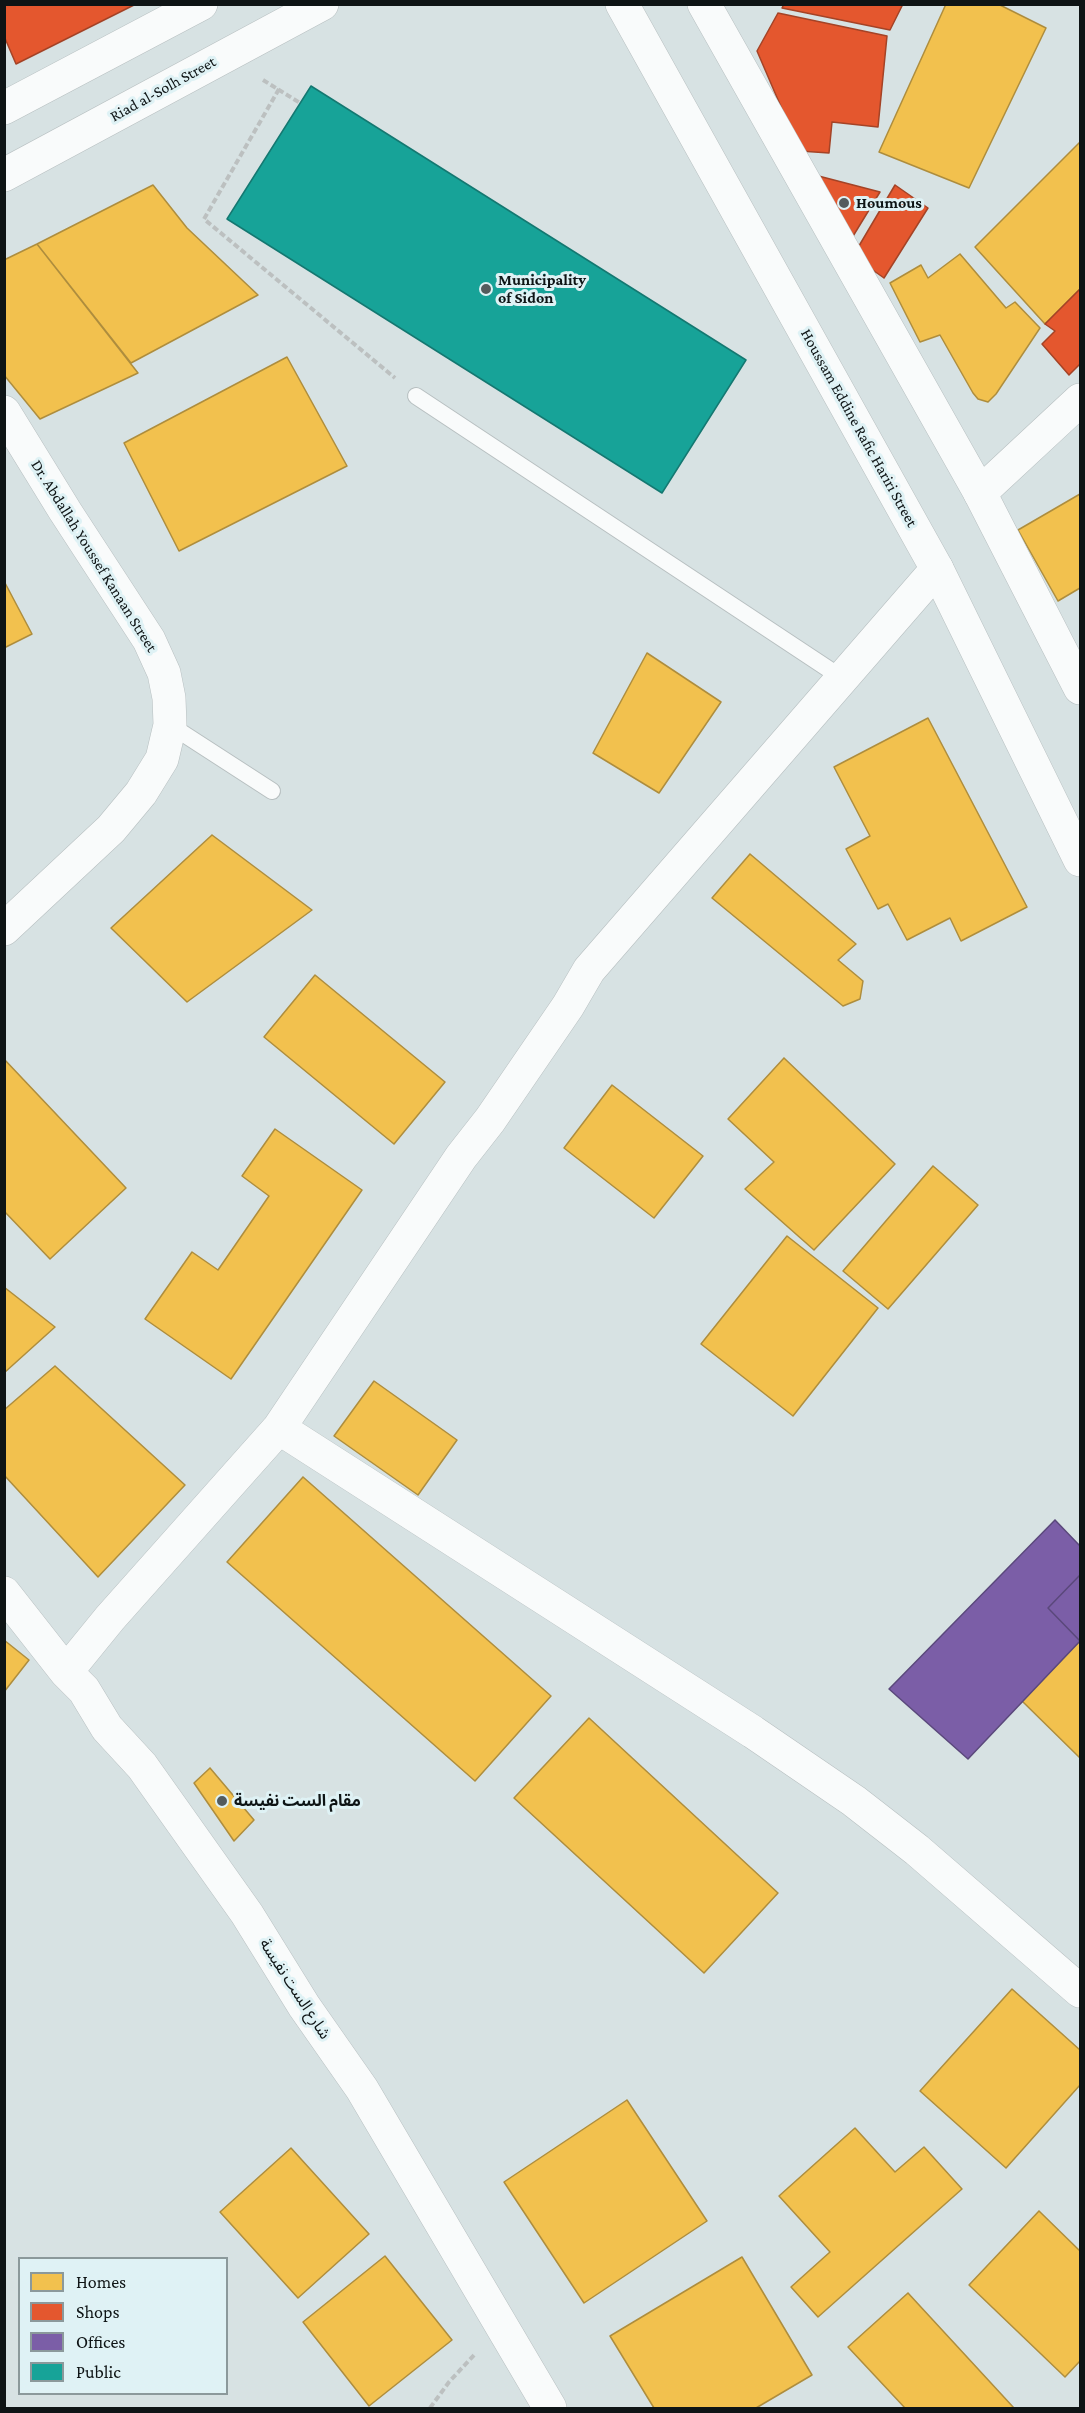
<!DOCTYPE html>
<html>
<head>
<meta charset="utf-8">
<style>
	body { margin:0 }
	#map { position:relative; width:1085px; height:2413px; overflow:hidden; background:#d7e2e3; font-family:"Crimson Pro",serif }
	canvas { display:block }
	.frame { position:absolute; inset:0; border:6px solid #0e1415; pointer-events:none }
	.legend { position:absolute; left:18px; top:2257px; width:210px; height:138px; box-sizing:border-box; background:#dff2f5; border:2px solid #8b999b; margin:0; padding:8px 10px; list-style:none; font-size:18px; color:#0e1415 }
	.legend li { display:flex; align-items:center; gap:12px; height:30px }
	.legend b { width:30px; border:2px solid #8b999b }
</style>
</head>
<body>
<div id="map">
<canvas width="1085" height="2413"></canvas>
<div class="frame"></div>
<ul class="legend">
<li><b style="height:16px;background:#f2c14e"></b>Homes</li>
<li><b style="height:16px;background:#e4572e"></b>Shops</li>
<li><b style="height:16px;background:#7b5ea7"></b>Offices</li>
<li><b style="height:16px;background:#17a398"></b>Public</li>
</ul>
</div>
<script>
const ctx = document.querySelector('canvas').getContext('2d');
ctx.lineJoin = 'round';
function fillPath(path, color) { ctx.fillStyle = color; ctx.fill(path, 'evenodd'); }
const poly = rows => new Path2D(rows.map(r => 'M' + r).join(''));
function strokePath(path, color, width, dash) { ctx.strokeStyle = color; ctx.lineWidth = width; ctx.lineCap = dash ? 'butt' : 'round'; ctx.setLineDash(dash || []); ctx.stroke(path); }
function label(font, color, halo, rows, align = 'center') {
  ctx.font = font + ' "Crimson Pro","Noto Sans Arabic",serif'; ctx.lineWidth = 6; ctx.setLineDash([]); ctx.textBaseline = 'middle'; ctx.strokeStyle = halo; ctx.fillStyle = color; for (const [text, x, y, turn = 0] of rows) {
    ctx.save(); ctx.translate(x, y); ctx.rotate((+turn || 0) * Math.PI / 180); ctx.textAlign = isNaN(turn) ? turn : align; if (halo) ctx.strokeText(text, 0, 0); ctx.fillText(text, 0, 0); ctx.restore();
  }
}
const homes = poly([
	[946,4,998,4,1046,28,969,188,879,152,946,4],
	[1080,142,1080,289,1045,324,975,247,1080,142],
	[153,185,187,228,258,295,131,363,37,244,153,185],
	[37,244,138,373,40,419,4,375,4,260,37,244],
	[960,254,1006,308,1015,302,1040,328,996,394,988,402,978,399,973,393,940,335,920,342,890,283,921,265,928,278,960,254],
	[287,357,347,466,179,551,124,443,287,357],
	[1080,494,1080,588,1058,601,1018,530,1080,494],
	[4,581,32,634,4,648,4,581],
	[647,653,721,702,659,793,593,753,647,653],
	[928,718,1027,907,961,941,950,918,907,940,888,904,878,909,846,849,870,836,834,767,928,718],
	[212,835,312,910,187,1002,111,928,212,835],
	[750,854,856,944,838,960,863,981,860,999,843,1006,712,898,750,854],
	[315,975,445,1082,394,1144,264,1037,315,975],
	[784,1058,895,1164,814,1250,745,1189,774,1162,728,1119,784,1058],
	[4,1059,126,1188,50,1259,4,1211,4,1059],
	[612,1085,703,1156,654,1218,564,1148,612,1085],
	[275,1129,362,1190,231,1379,145,1319,192,1252,218,1270,269,1196,242,1176,275,1129],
	[933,1166,978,1205,888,1309,843,1271,933,1166],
	[787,1236,878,1308,793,1416,701,1344,787,1236],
	[4,1287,55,1327,4,1373,4,1287],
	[55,1366,185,1485,98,1577,4,1475,4,1410,55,1366],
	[374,1381,457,1440,418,1495,334,1436,374,1381],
	[303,1477,551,1696,475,1781,227,1562,303,1477],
	[4,1640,29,1660,4,1692,4,1640],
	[1080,1641,1080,1758,1022,1701,1080,1641],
	[589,1718,778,1893,704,1973,514,1798,589,1718],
	[210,1768,254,1820,234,1841,194,1783,210,1768],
	[1012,1989,1080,2050,1080,2085,1006,2168,920,2091,1012,1989],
	[627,2100,707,2221,584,2303,504,2182,627,2100],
	[855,2128,895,2172,924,2147,962,2189,818,2317,791,2287,830,2252,779,2196,855,2128],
	[291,2148,369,2234,298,2298,220,2212,291,2148],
	[1039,2211,1080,2251,1080,2361,1065,2377,969,2285,1039,2211],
	[385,2256,452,2340,369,2406,303,2322,385,2256],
	[742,2257,812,2375,756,2408,654,2408,610,2336,742,2257],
	[908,2293,1014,2408,905,2408,848,2347,908,2293]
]);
const shops = poly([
	[4,4,136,4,16,64,4,36,4,4],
	[784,4,903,4,890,30,782,8,784,4],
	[778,13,887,36,878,127,832,122,829,153,800,151,757,51,778,13],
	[807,173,880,192,847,246,807,173],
	[895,185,928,208,884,278,853,256,895,185],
	[1080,289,1080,364,1069,375,1042,344,1055,331,1045,324,1080,289]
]);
const offices = poly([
	[1055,1520,1080,1546,1080,1575,1048,1608,1080,1641,968,1759,889,1689,1055,1520],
	[1080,1575,1080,1641,1048,1608,1080,1575]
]);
const public = poly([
	[311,86,746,360,662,493,227,219,311,86]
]);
const path = poly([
	[263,80,300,103],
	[279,89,204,219,395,378],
	[430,2408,449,2382,475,2354]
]);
const service = poly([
	[416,396,842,678],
	[170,725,272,791]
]);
const minor = poly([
	[4,412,65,511,149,640,164,673,169,698,170,725,162,759,141,793,111,829,4,929],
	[980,493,1080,400],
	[279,1428,753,1732,854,1801,917,1850,1080,1991],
	[4,1593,66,1672,84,1690,107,1728,142,1766,247,1914,304,2006,362,2089,550,2408],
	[66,1672,110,1618,279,1428,461,1157,490,1120,568,1006,589,970,937,569]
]);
const primary = poly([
	[622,4,937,569,1080,860],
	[704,4,980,493,1080,688],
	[4,108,201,4],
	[4,175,322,4]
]);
const markers = [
	[844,203,6,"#545c5d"],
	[486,289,6,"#545c5d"],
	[222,1801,6,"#545c5d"]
];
const streetNames = [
	["Riad al-Solh Street",163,89,-29],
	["Houssam Eddine Rafic Hariri Street",859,428,61],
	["Dr. Abdallah Youssef Kanaan Street",94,556,58],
	["شارع الست نفيسة",295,1989,57]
];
const poiNames = [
	["Houmous",856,203],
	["Municipality",498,280],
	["of Sidon",498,298],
	["مقام الست نفيسة",234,1801]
];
fillPath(homes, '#f2c14e');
strokePath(homes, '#ae8d3d', 1.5);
fillPath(shops, '#e4572e');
strokePath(shops, '#a44326', 1.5);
fillPath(offices, '#7b5ea7');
strokePath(offices, '#5a487b', 1.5);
fillPath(public, '#17a398');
strokePath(public, '#147871', 1.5);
strokePath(service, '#b7bfc0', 18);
strokePath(minor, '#b7bfc0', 34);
strokePath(primary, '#b7bfc0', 34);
strokePath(path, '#bcc0c0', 4, [6, 3]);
strokePath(service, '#f9fbfb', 16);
strokePath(minor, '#f9fbfb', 33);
strokePath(primary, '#f9fbfb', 33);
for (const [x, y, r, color] of markers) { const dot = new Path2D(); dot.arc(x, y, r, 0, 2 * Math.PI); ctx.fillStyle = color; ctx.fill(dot); strokePath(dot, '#dff2f5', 2); }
label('16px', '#0e1415', '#dff2f5', streetNames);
label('bold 16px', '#0e1415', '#dff2f5', poiNames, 'left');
</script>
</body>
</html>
